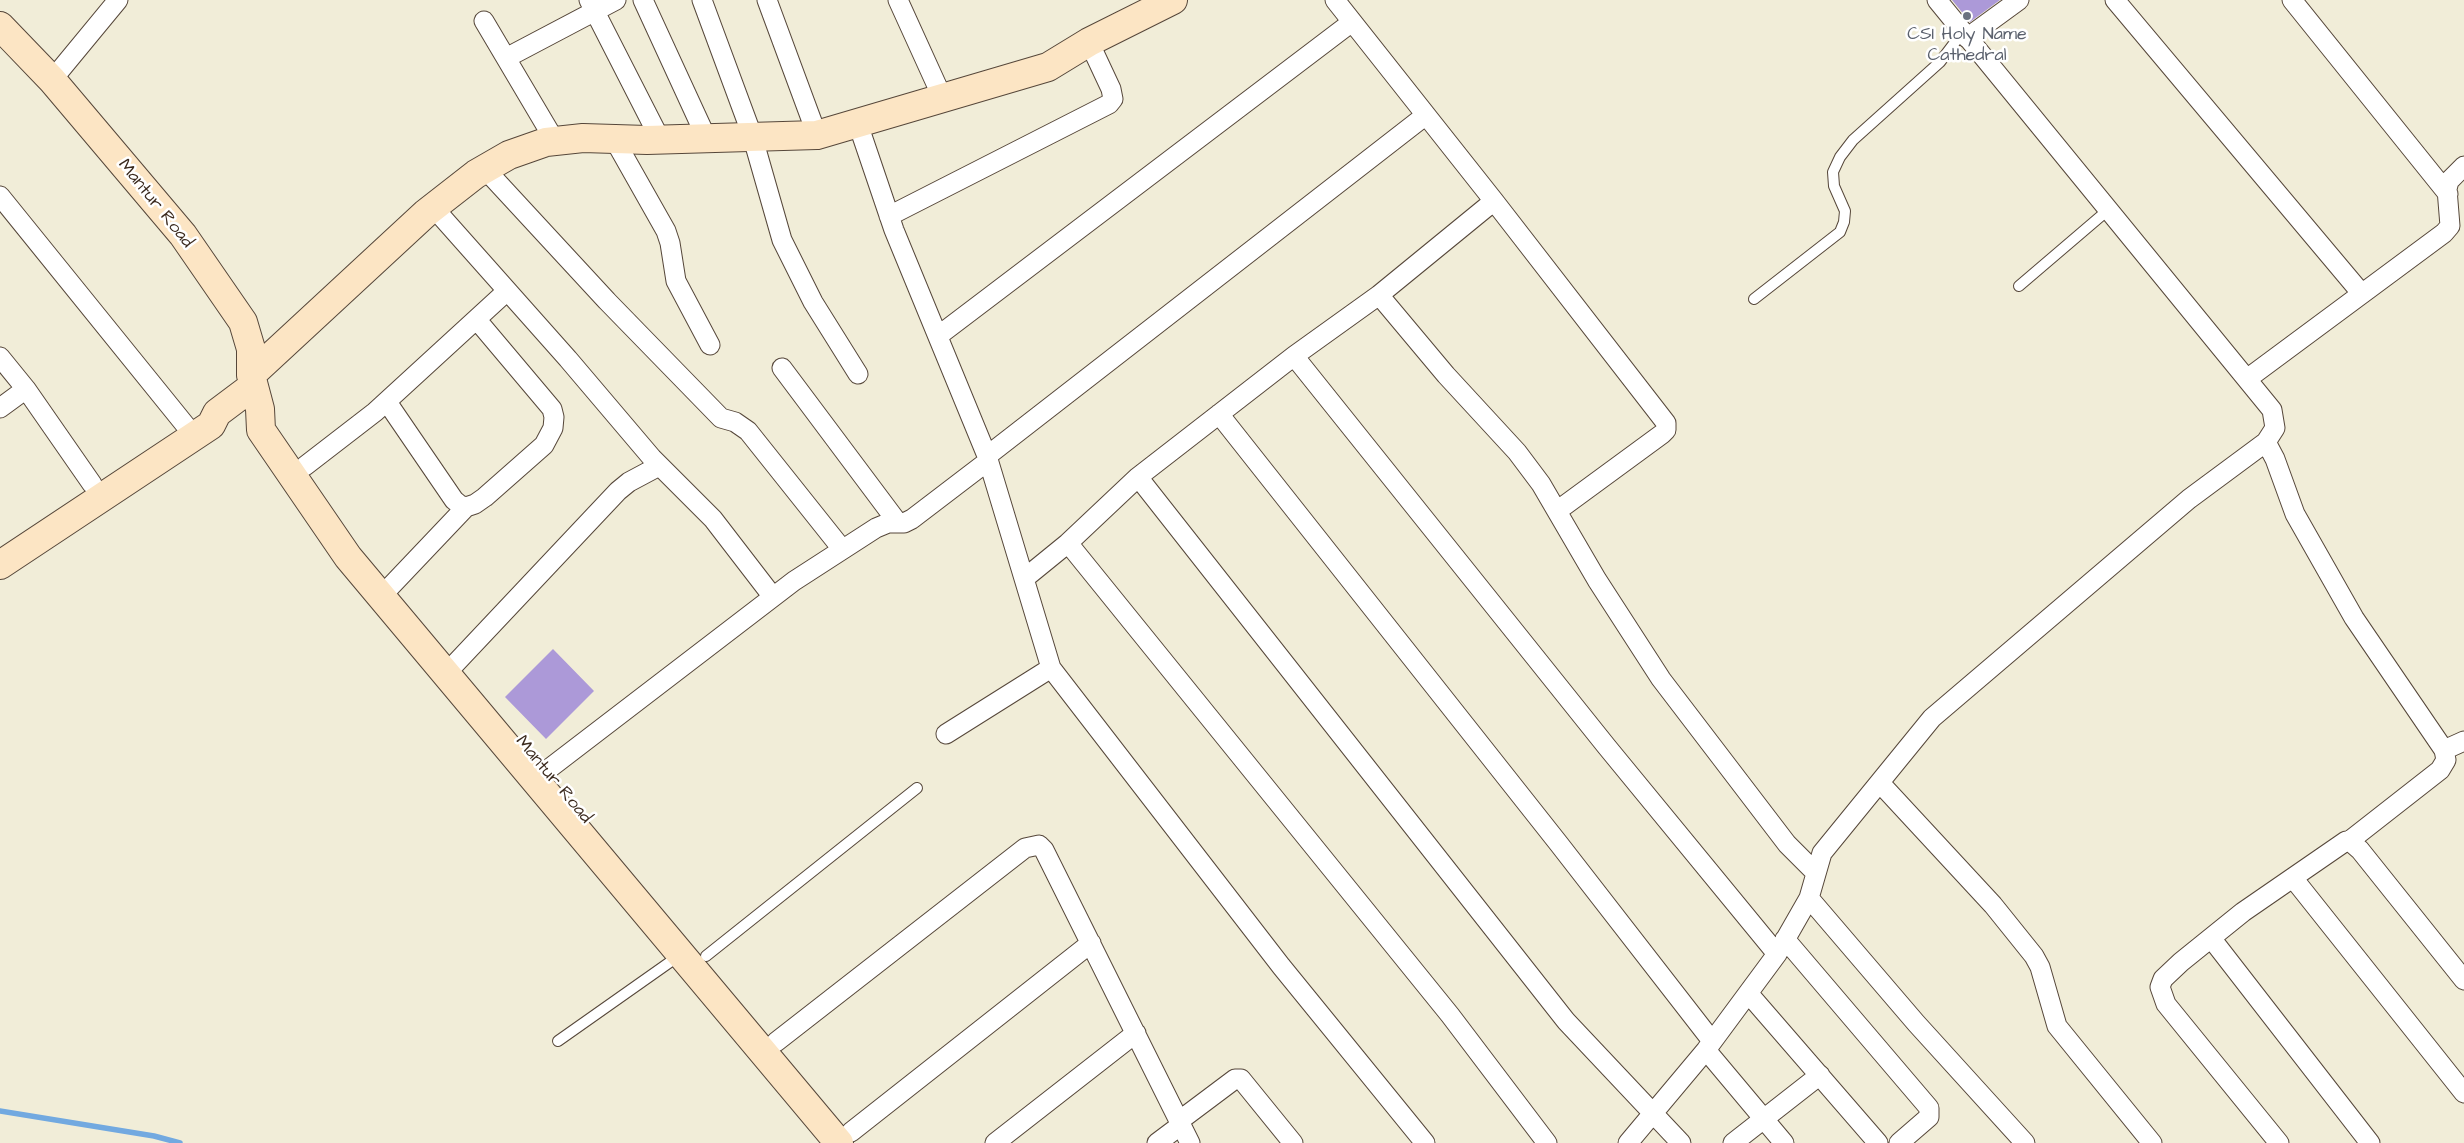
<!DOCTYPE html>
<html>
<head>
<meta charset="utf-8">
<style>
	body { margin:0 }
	canvas { display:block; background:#f1edd8 }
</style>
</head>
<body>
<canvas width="2464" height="1143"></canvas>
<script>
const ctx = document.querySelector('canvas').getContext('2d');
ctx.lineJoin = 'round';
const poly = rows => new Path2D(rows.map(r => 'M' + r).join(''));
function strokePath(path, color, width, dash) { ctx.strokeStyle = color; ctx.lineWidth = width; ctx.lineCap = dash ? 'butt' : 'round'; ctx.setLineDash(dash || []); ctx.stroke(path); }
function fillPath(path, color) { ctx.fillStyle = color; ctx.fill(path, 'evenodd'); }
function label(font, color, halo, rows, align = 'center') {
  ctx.font = font + ' "Architects Daughter",sans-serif'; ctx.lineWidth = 5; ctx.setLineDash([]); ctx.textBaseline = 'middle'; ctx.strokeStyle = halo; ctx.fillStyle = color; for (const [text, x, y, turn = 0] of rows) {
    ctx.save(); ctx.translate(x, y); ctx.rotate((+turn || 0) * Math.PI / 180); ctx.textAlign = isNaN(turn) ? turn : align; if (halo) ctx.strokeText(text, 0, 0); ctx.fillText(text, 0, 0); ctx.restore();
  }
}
const stream = poly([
	[0,1111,154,1136,180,1143]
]);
const building = poly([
	[1952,0,2000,0,1970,22],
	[553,649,594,691,546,739,505,697]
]);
const lane = poly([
	[2019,286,2108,210],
	[1754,299,1840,232,1844,222,1845,211,1834,186,1833,172,1840,157,1853,140,1940,62,1962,33],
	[706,956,917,788],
	[558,1041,680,955]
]);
const street = poly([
	[589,0,660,139],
	[643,0,706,137],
	[702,0,752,135,782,240,813,302,858,374],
	[767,0,817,135],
	[898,0,943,99],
	[1335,0,1494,201,1666,423,1666,430,1662,434,1557,511],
	[2115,0,2362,294],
	[2292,0,2448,194],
	[484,21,555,141],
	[1967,38,2019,0],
	[506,58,616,0],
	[52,80,118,0],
	[858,124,894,230,987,456,1051,668,946,734],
	[614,139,666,231,670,243,676,281,710,345],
	[485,169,607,301,721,418,735,422,748,431,842,549],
	[0,196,186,426],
	[433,207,568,359,652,458,713,519,773,597],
	[889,216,1109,104,1113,99,1111,89,1089,42],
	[1379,295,1446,375,1517,452,1541,484,1597,580,1661,679,1787,844,1816,873],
	[938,336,1352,22],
	[1294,356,1379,295,1494,201],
	[0,357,26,389,92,484],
	[782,368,898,523],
	[2247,379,2444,233,2450,226,2447,189,2449,181,2464,166],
	[387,402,454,500,460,505,466,507,475,504,485,497,544,445,553,428,554,417,552,409,477,320],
	[0,408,26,389],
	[1219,414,1559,844,1712,1041],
	[2266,442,2275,459,2295,514,2354,618,2444,750,2446,760,2440,770,2348,842],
	[987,456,1426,115],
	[305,466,375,412,507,291],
	[1138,477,1566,1021,1681,1143],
	[1068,543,1138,477,1294,356,1607,747,1777,954],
	[1025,578,1068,543,1450,1015,1547,1143],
	[390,587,466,507],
	[454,665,618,491,629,482,659,466],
	[1051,668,1281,966,1425,1143],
	[2444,750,2464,741],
	[546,771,794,581,876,528,888,523,904,523,912,519,988,461],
	[1880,783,1993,905,2034,956,2040,967,2057,1026,2152,1143],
	[2293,878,2464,1093],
	[1809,898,1916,1023,2025,1143],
	[2211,938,2370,1143],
	[1785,939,1929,1108,1929,1117,1899,1143],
	[1748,993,1878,1143],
	[776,1042,1025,848,1039,845,1044,850,1190,1143],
	[1706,1050,1784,1143],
	[1179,1121,1235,1079,1241,1079,1293,1143],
	[851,1132,1091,943],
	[995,1143,1136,1033],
	[1157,1143,1181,1125],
	[1628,1143,1706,1050,1777,954,1809,898,1822,853,1932,718,2189,499,2266,442,2275,428,2272,410,1937,0],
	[1733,1143,1820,1075],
	[2279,1143,2166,1004,2160,987,2163,979,2181,962,2243,912,2346,841,2352,843,2360,850,2464,980]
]);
const secondary = poly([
	[0,26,52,80,183,235,243,322,251,349,251,375,260,409,261,430,348,557,839,1143],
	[251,375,426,213,476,174,509,155,546,142,583,138,647,140,817,135,1048,67,1089,42,1173,0],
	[0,565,211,425,217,413,253,386]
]);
const markers = [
	[1967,16,5,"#6b7280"]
];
const worshipNames = [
	["CSI Holy Name",1967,35],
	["Cathedral",1967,56]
];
const streetNames = [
	["Mantur Road",155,204,51],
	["Mantur Road",553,780,50]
];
strokePath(stream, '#72a9e0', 5.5);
fillPath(building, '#ac99d8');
strokePath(lane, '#56473a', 12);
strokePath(street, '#56473a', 21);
strokePath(secondary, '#56473a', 30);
strokePath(lane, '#fff', 10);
strokePath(street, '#fff', 19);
strokePath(secondary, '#fce5c4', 28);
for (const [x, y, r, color] of markers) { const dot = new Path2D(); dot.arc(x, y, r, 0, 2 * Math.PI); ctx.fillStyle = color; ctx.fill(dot); strokePath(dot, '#fff', 2); }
label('18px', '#5b616d', '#fff', worshipNames);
label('18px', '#3b2a1e', '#fff', streetNames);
</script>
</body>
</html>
